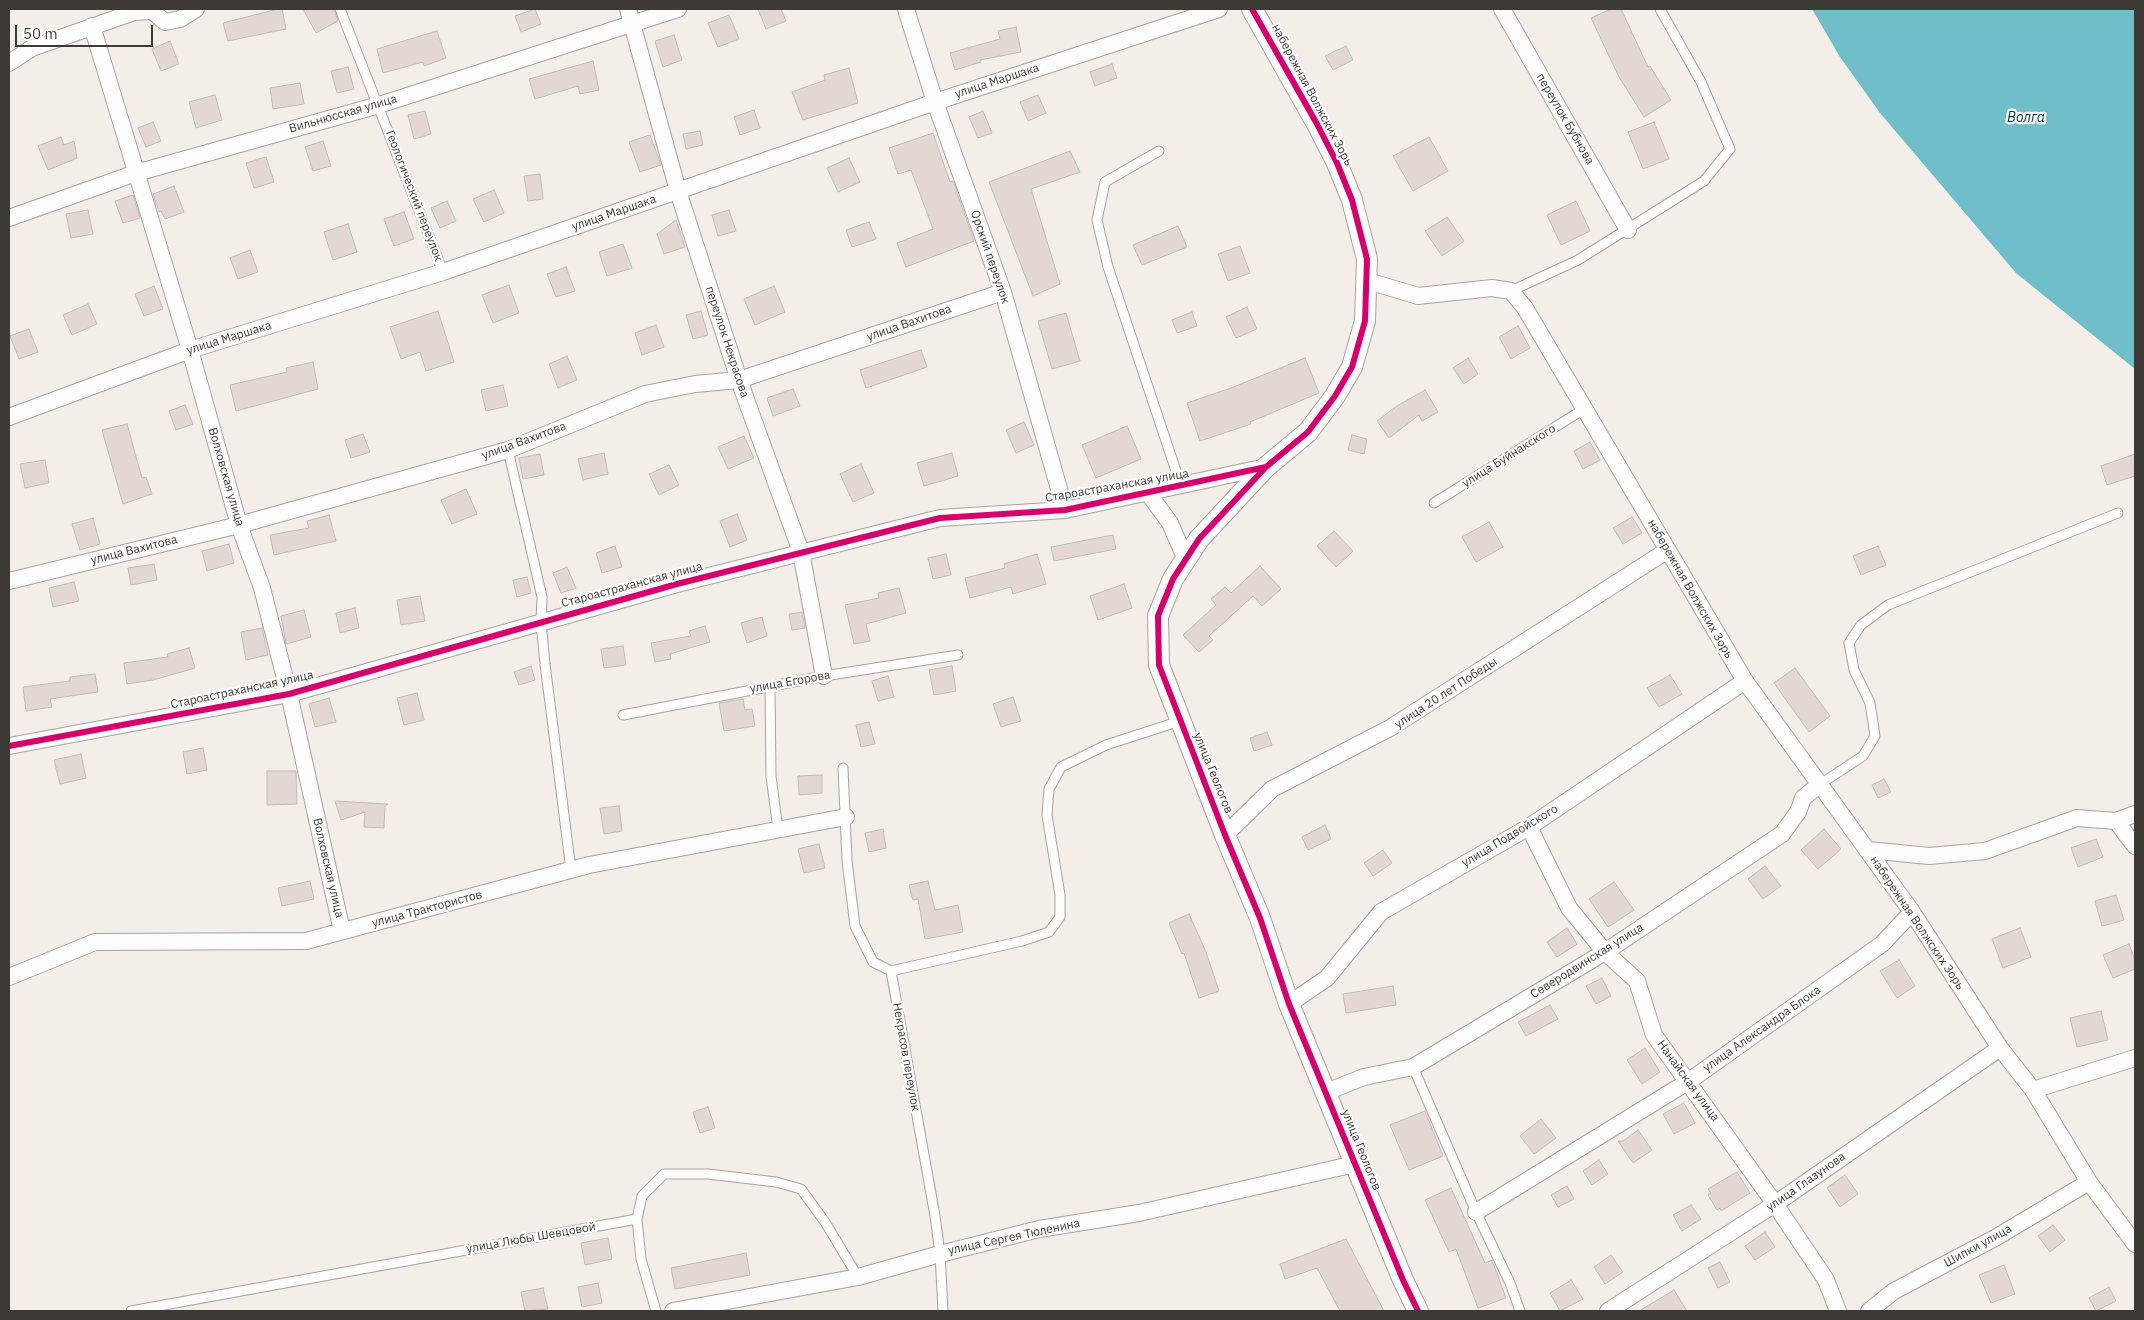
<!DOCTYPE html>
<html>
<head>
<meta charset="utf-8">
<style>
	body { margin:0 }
	#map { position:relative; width:2144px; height:1320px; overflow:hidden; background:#f3eee8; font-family:"IBM Plex Sans",sans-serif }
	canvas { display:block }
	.frame { position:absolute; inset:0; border:10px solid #3d3a36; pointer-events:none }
	.scale { position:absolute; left:15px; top:25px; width:138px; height:22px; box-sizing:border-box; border:2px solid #3d3a36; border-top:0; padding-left:6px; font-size:15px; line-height:18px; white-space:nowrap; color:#3d3a36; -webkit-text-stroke:4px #fff; paint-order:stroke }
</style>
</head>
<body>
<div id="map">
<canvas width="2144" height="1320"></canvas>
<div class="frame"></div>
<div class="scale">50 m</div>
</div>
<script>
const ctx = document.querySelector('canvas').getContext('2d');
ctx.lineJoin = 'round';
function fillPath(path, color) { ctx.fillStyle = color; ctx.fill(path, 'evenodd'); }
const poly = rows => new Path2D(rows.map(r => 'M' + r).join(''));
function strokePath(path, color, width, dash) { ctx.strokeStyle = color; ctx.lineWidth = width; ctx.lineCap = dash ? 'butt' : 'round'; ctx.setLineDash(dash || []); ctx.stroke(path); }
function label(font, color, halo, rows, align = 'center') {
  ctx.font = font + ' "IBM Plex Sans",sans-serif'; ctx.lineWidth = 4.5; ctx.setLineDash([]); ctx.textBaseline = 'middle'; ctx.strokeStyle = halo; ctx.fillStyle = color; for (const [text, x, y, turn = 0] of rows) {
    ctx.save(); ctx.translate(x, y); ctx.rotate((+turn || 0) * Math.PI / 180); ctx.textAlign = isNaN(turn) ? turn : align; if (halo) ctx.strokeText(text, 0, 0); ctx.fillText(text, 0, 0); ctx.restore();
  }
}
const water = poly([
	[1812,9,2135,9,2135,369,2016,273,1880,113,1840,57]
]);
const building = poly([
	[278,9,282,9,286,29,228,41,223,23,278,9],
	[303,9,334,9,338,21,316,33,303,9],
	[535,9,541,24,521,32,515,16,535,9],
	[758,9,781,9,786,21,766,29,758,9],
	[1611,9,1621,9,1648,67,1650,66,1671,100,1644,117,1619,77,1591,18,1611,9],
	[729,15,739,39,718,47,708,23,729,15],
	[1016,27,1021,52,980,60,981,62,955,70,950,53,1000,39,998,31,1016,27],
	[437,31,446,58,424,66,423,62,383,73,377,49,437,31],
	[674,35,682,60,663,67,655,41,674,35],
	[170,41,179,64,161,71,152,49,170,41],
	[1346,46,1353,60,1333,70,1325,56,1346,46],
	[593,61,599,90,580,94,578,86,535,99,529,79,593,61],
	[1112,64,1117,78,1095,86,1090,72,1112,64],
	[348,67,354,89,337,93,331,71,348,67],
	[849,68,858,103,803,120,792,92,825,80,824,75,849,68],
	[300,83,304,104,273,109,270,88,300,83],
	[215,95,222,120,196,128,189,102,215,95],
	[1038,95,1046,113,1028,121,1020,102,1038,95],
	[754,110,760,128,740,135,734,117,754,110],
	[425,111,431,134,414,139,408,115,425,111],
	[983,111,992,133,978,138,969,117,983,111],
	[153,122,161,141,146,147,138,128,153,122],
	[1654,122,1669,159,1643,169,1628,132,1654,122],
	[700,131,703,145,686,149,683,134,700,131],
	[933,133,950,182,953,181,974,241,906,267,897,243,933,229,911,170,898,174,889,148,933,133],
	[650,135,661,165,640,172,629,142,650,135],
	[61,137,64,145,74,141,77,158,48,170,38,146,61,137],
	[1429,137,1448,171,1413,191,1393,156,1429,137],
	[323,141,331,166,313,171,305,147,323,141],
	[1070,151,1080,172,1031,189,1060,284,1033,296,989,182,1070,151],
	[266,157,274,182,254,188,246,163,266,157],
	[849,158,860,182,838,192,827,168,849,158],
	[540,174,543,199,528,201,524,176,540,174],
	[174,186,184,212,165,219,161,211,159,212,153,194,174,186],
	[494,190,504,213,484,222,473,199,494,190],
	[133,195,140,218,123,223,115,201,133,195],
	[447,201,456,221,440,228,431,208,447,201],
	[1576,201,1590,231,1561,245,1547,215,1576,201],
	[88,210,93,234,71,238,66,214,88,210],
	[729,210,736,231,718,236,712,215,729,210],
	[404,212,414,239,394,246,384,219,404,212],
	[1447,217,1464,241,1442,256,1425,231,1447,217],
	[676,220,685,247,664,254,657,234,676,220],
	[869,222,876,239,852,247,846,230,869,222],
	[348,224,357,252,333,260,324,232,348,224],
	[1178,226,1187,247,1142,265,1133,245,1178,226],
	[623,244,632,268,607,276,599,252,623,244],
	[1240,246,1250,273,1228,281,1218,254,1240,246],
	[250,250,258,272,238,279,230,258,250,250],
	[566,267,575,291,556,297,547,274,566,267],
	[509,285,519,313,493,323,482,295,509,285],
	[154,286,163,309,144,316,135,294,154,286],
	[774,286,785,312,755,325,744,299,774,286],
	[88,304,97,324,72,335,63,315,88,304],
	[1247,307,1257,329,1236,338,1226,317,1247,307],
	[438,311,454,362,426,371,420,352,401,359,390,327,438,311],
	[701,311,708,335,693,339,686,315,701,311],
	[1192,312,1197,326,1177,333,1172,320,1192,312],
	[1066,313,1080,361,1052,369,1038,321,1066,313],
	[656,325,664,347,642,355,635,333,656,325],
	[1518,326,1530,348,1511,359,1499,337,1518,326],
	[29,329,38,352,19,359,10,336,29,329],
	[921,350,927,367,866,388,860,370,921,350],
	[567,356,577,380,558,388,549,364,567,356],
	[1305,358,1319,393,1250,422,1251,424,1200,441,1187,403,1231,388,1305,358],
	[1468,358,1478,374,1464,384,1453,368,1468,358],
	[313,362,318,389,236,411,230,385,287,372,286,368,313,362],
	[503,385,508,406,486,411,481,390,503,385],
	[793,389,800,406,773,416,767,398,793,389],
	[1425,390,1438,412,1422,421,1419,415,1389,438,1377,421,1397,406,1425,390],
	[185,405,193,424,176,430,169,411,185,405],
	[1024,422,1034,445,1016,453,1006,430,1024,422],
	[127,424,142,478,146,477,152,494,123,504,102,430,127,424],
	[1127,426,1141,459,1096,478,1082,445,1127,426],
	[363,434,370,452,351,458,345,440,363,434],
	[1352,435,1367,439,1364,454,1348,450,1352,435],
	[744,436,754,458,728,469,718,447,744,436],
	[1590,442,1600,460,1583,469,1574,451,1590,442],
	[604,453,608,474,583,480,578,459,604,453],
	[952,453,958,476,924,486,917,463,952,453],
	[540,454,544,475,523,479,519,458,540,454],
	[2135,454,2135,476,2107,485,2101,466,2135,454],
	[45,460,49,483,25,488,20,464,45,460],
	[861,464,874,493,853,502,840,474,861,464],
	[669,465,679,485,659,495,649,474,669,465],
	[466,489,477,514,452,524,441,500,466,489],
	[737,514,747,540,730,547,720,521,737,514],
	[329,515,336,541,274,555,270,535,309,528,307,521,329,515],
	[1632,517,1642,533,1623,544,1613,528,1632,517],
	[93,518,100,544,80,550,72,524,93,518],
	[1489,522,1503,547,1476,562,1462,537,1489,522],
	[1334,531,1353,551,1336,567,1317,546,1334,531],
	[1113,535,1116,549,1054,561,1051,547,1113,535],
	[229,544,234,563,207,571,202,551,229,544],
	[615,546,622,567,602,573,596,553,615,546],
	[1878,546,1886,565,1861,575,1853,556,1878,546],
	[946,554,951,575,933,579,928,558,946,554],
	[1037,554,1046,584,1013,594,1011,587,970,598,965,578,1005,568,1004,564,1037,554],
	[154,564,157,580,131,585,128,568,154,564],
	[1260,566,1281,589,1262,606,1253,596,1209,636,1213,640,1199,652,1183,635,1216,605,1211,599,1225,587,1231,593,1260,566],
	[567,567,576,588,561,593,553,573,567,567],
	[527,577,531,593,517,597,513,580,527,577],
	[74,582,79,601,53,607,49,588,74,582],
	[1124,584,1132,608,1098,620,1090,596,1124,584],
	[899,588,906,613,866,624,870,641,854,644,845,605,879,598,878,593,899,588],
	[420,596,425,621,401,625,397,600,420,596],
	[355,608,359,628,340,633,336,613,355,608],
	[304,610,311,637,286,644,281,616,304,610],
	[802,612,805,628,792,630,789,614,802,612],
	[762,617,767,636,747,643,741,623,762,617],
	[705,626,710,642,670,654,671,659,655,662,651,643,691,636,689,631,705,626],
	[262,628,268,655,246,660,241,632,262,628],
	[623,646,626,665,604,668,601,649,623,646],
	[189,648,195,668,153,680,127,684,124,663,168,657,167,654,189,648],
	[531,666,535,680,519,685,514,672,531,666],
	[952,666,956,691,934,695,929,670,952,666],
	[1795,668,1830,716,1809,732,1774,683,1795,668],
	[95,674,98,692,50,699,52,707,26,711,23,687,70,681,70,677,95,674],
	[1670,675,1682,694,1659,707,1647,688,1670,675],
	[888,676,894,697,878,701,872,681,888,676],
	[417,693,424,720,404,725,397,698,417,693],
	[1013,697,1021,721,1001,727,993,704,1013,697],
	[329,698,336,722,315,727,309,704,329,698],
	[743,699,745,710,752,709,755,726,724,731,719,703,743,699],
	[869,722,875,744,861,747,856,725,869,722],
	[1267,732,1272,745,1254,751,1250,738,1267,732],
	[203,748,207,770,187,774,183,752,203,748],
	[81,754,86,778,60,784,54,760,81,754],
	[267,771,296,771,297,804,267,805,267,771],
	[822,775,822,793,799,795,798,776,822,775],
	[1884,779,1891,792,1878,798,1872,785,1884,779],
	[335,801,388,804,385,806,384,828,364,827,365,812,341,820,335,801],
	[619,806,622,831,604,834,600,808,619,806],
	[1325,825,1331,839,1308,850,1302,837,1325,825],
	[883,829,886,848,869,852,865,833,883,829],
	[1824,829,1841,849,1818,869,1801,850,1824,829],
	[2096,839,2103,857,2078,867,2071,848,2096,839],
	[819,844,825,868,804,873,798,849,819,844],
	[1383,850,1392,863,1373,876,1364,863,1383,850],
	[1765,866,1781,886,1763,899,1748,879,1765,866],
	[310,881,314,899,282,906,278,888,310,881],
	[928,881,935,910,958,905,963,932,925,939,918,899,913,900,909,885,928,881],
	[1614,882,1634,910,1608,927,1589,899,1614,882],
	[2116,895,2124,920,2102,926,2095,901,2116,895],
	[1189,914,1206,952,1219,991,1199,998,1184,953,1182,954,1169,923,1189,914],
	[1567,928,1577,944,1557,957,1547,942,1567,928],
	[2020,928,2031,957,2003,968,1992,939,2020,928],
	[2129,944,2135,960,2135,969,2113,978,2103,955,2129,944],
	[1899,960,1915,986,1897,998,1880,971,1899,960],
	[1602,978,1611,996,1596,1004,1586,986,1602,978],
	[1393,986,1396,1005,1346,1013,1343,994,1393,986],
	[1550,1005,1558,1019,1526,1036,1518,1022,1550,1005],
	[2101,1011,2108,1040,2077,1047,2070,1018,2101,1011],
	[1645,1048,1660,1072,1642,1084,1627,1060,1645,1048],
	[1684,1103,1695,1123,1674,1134,1663,1114,1684,1103],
	[708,1107,715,1128,700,1133,693,1112,708,1107],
	[1425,1111,1443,1156,1409,1170,1390,1125,1425,1111],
	[1541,1119,1556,1138,1534,1154,1520,1136,1541,1119],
	[1638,1130,1652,1150,1633,1163,1618,1141,1623,1141,1638,1130],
	[1599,1160,1608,1174,1592,1185,1583,1171,1599,1160],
	[1737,1172,1750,1193,1721,1211,1720,1208,1717,1210,1708,1195,1711,1193,1708,1189,1737,1172],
	[1845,1175,1858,1194,1840,1207,1827,1188,1845,1175],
	[1567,1186,1574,1199,1558,1207,1551,1195,1567,1186],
	[1451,1188,1485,1263,1492,1260,1506,1298,1478,1308,1456,1249,1449,1252,1425,1200,1451,1188],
	[1691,1205,1701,1219,1682,1231,1673,1215,1691,1205],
	[2053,1225,2065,1240,2050,1252,2038,1236,2053,1225],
	[1765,1232,1775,1247,1755,1260,1745,1246,1765,1232],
	[608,1238,612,1259,585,1265,581,1243,608,1238],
	[1346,1239,1384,1311,1340,1311,1317,1268,1285,1279,1280,1264,1346,1239],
	[746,1253,750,1275,675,1289,671,1268,746,1253],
	[1611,1255,1623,1272,1605,1284,1594,1267,1611,1255],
	[1720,1262,1730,1282,1718,1288,1708,1268,1720,1262],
	[2004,1265,2015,1294,1991,1303,1979,1275,2004,1265],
	[1571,1280,1583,1299,1560,1311,1550,1293,1571,1280],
	[598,1283,602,1303,582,1307,578,1287,598,1283],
	[2109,1287,2116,1301,2096,1311,2089,1298,2109,1287],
	[543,1288,548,1309,525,1311,521,1292,543,1288],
	[1674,1290,1687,1311,1639,1311,1674,1290]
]);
const service = poly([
	[340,9,443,272],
	[1159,151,1105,182,1097,220,1108,267,1181,486],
	[1511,291,1578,260,1704,181,1730,149,1701,82,1660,9],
	[508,450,542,597,541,622,545,664,571,870],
	[1434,503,1584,409],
	[770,686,771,776,778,830],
	[623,715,824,676,958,655],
	[843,768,847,861,855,926,873,962,891,971,935,1216,940,1254,943,1311],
	[1819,785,1863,756,1875,736,1870,703,1854,670,1849,643,1861,625,1888,605,2118,513],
	[891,971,1022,941,1049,932,1060,917,1060,895,1047,815,1049,789,1061,767,1106,745,1180,721],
	[1413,1067,1476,1212,1510,1283,1520,1311],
	[637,1219,641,1259,656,1311],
	[131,1311,637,1219,642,1196,664,1174,708,1174,776,1182,801,1189,825,1222,858,1277]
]);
const minor = poly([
	[628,9,678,191,739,380,801,552,824,676],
	[906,9,935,102,1003,292,1065,510],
	[1502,9,1628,230],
	[92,26,190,350,239,525,262,588,289,694,342,931],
	[9,63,32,48,134,12,152,11,165,22,180,19,196,9],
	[9,218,136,173,379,105,678,9],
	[1368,281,1418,296,1492,288,1511,291,1525,308,1745,681,1912,912,2000,1048,2033,1090,2089,1182,2135,1244],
	[9,417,190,350,443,272,935,102,1219,9],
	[1148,493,1170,523,1186,560],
	[9,581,239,525,508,450,645,394,695,384,739,380,1003,292],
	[9,746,289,694,677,584,940,518,1065,510,1266,467],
	[2116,821,2135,846],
	[1529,827,1569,908,1605,952,1637,981,1654,1035,1775,1204,1826,1280,1838,1311],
	[1225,835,1272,789,1390,728,1668,550],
	[1868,850,1929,856,1985,851,2077,818,2116,821,2135,814],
	[9,977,95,942,306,941,589,865,846,817],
	[1289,1004,1327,978,1381,912,1529,827,1745,681],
	[2033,1090,2135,1058],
	[1326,1092,1364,1077,1413,1067,1605,952,1782,834,1798,812,1803,798,1819,785],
	[1476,1212,1689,1081,1882,944,1912,912],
	[673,1311,858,1277,940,1254,1039,1229,1139,1213,1355,1164],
	[1608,1311,1775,1204,2000,1048],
	[1869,1311,1894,1291,1995,1238,2089,1182]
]);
const tertiary = poly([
	[1252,9,1317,124,1337,163,1352,200,1367,259,1365,321,1352,367,1335,396,1308,432,1266,467,1199,539,1173,579,1158,616,1159,665,1225,835,1260,918,1289,1004,1403,1280,1418,1311]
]);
const cycleway = poly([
	[1252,9,1317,124,1337,163,1352,200,1367,259,1365,321,1352,367,1335,396,1308,432,1266,467,1199,539,1173,579,1158,616,1159,665,1225,835,1260,918,1289,1004,1403,1280,1418,1311],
	[9,746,289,694,677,584,940,518,1065,510,1266,467]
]);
const streetNames = [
	["улица Маршака",997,81,-18],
	["набережная Волжских Зорь",1312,95,62],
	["Вильнюсская улица",343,114,-16],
	["переулок Бубнова",1565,119,60],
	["Геологический переулок",414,196,69],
	["улица Маршака",614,213,-19],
	["Орский переулок",990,257,71],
	["улица Вахитова",909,323,-19],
	["улица Маршака",229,338,-17],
	["переулок Некрасова",727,342,72],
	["улица Вахитова",524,441,-20],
	["улица Буйнакского",1509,456,-32],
	["Волховская улица",226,477,74],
	["Староастраханская улица",1117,486,-10],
	["улица Вахитова",134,550,-14],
	["Староастраханская улица",632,585,-15],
	["набережная Волжских Зорь",1690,589,60],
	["улица Егорова",790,682,-10],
	["Староастраханская улица",242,690,-12],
	["улица 20 лет Победы",1446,693,-33],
	["улица Геологов",1213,773,68],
	["улица Подвойского",1510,836,-31],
	["Волховская улица",328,868,77],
	["улица Трактористов",427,909,-15],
	["набережная Волжских Зорь",1917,923,56],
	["Северодвинская улица",1587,961,-32],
	["улица Александра Блока",1762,1029,-35],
	["Некрасов переулок",906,1057,80],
	["Нанайская улица",1688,1081,54],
	["улица Геологов",1361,1150,68],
	["улица Глазунова",1806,1182,-35],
	["улица Сергея Тюленина",1014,1237,-12],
	["улица Любы Шевцовой",531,1238,-10],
	["Шипки улица",1978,1246,-29]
];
const waterNames = [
	["Волга",2026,118]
];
fillPath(water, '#6fbec9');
fillPath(building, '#e3d7d4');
strokePath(building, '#bfbbb8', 1);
strokePath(service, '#a7a39f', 11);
strokePath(minor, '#a7a39f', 18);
strokePath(tertiary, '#a7a39f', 22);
strokePath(service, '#fdfcfc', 9);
strokePath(minor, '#fdfcfc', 16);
strokePath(tertiary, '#fdfcfc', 20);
strokePath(cycleway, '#d6006c', 6);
label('12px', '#3d3a36', '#fff', streetNames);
label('italic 14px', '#00373f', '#fff', waterNames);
</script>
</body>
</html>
